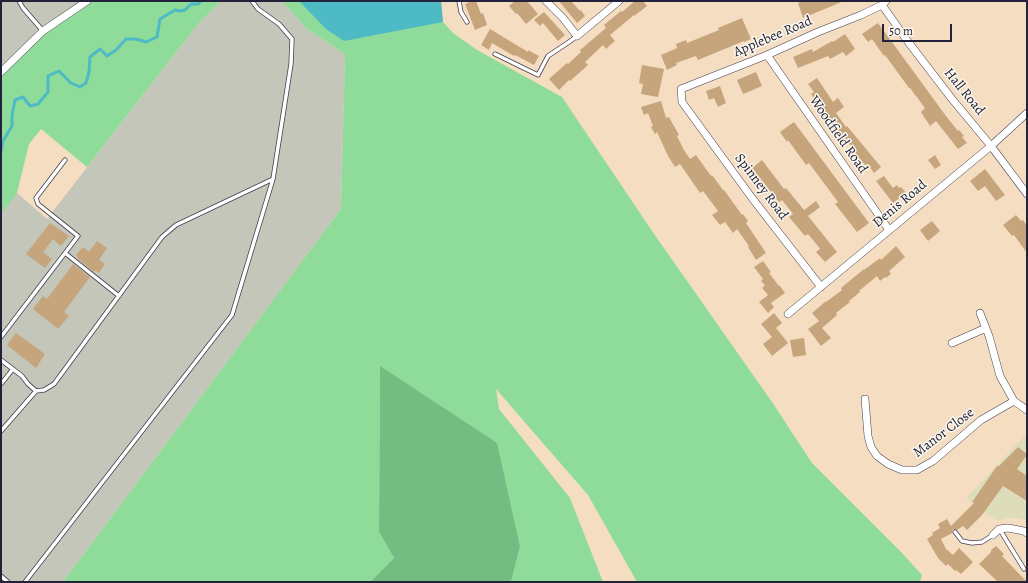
<!DOCTYPE html>
<html>
<head>
<meta charset="utf-8">
<style>
	body { margin:0 }
	#map { position:relative; width:1028px; height:583px; overflow:hidden; background:#f4ddc1; font-family:Alegreya,serif }
	canvas { display:block }
	.frame { position:absolute; inset:0; border:2px solid #22223b; pointer-events:none }
	.scale { position:absolute; left:882px; top:24px; width:70px; height:18px; box-sizing:border-box; border:2px solid #22223b; border-top:0; padding-left:5px; font-size:12px; line-height:14px; white-space:nowrap; color:#22223b; -webkit-text-stroke:3px #fbf7ec; paint-order:stroke }
</style>
</head>
<body>
<div id="map">
<canvas width="1028" height="583"></canvas>
<div class="frame"></div>
<div class="scale">50 m</div>
</div>
<script>
const ctx = document.querySelector('canvas').getContext('2d');
ctx.lineJoin = 'round';
function fillPath(path, color) { ctx.fillStyle = color; ctx.fill(path, 'evenodd'); }
const poly = rows => new Path2D(rows.map(r => 'M' + r).join(''));
function strokePath(path, color, width, dash) { ctx.strokeStyle = color; ctx.lineWidth = width; ctx.lineCap = dash ? 'butt' : 'round'; ctx.setLineDash(dash || []); ctx.stroke(path); }
function label(font, color, halo, rows, align = 'center') {
  ctx.font = font + ' Alegreya,serif'; ctx.lineWidth = 3; ctx.setLineDash([]); ctx.textBaseline = 'middle'; ctx.strokeStyle = halo; ctx.fillStyle = color; for (const [text, x, y, turn = 0] of rows) {
    ctx.save(); ctx.translate(x, y); ctx.rotate((+turn || 0) * Math.PI / 180); ctx.textAlign = isNaN(turn) ? turn : align; if (halo) ctx.strokeText(text, 0, 0); ctx.fillText(text, 0, 0); ctx.restore();
  }
}
const built = poly([
	[1027,433,1027,521,1019,518,1007,518,997,521,966,498]
]);
const industrial = poly([
	[1,1,87,1,1,72],
	[221,1,282,1,307,29,345,54,341,209,63,582,1,582,1,214,7,207,17,193,47,219,198,24]
]);
const green = poly([
	[87,1,221,1,198,24,87,167,41,129,29,144,17,193,7,207,1,214,1,72,43,31],
	[282,1,441,1,443,22,453,33,477,50,562,97,654,234,772,402,812,463,902,553,922,575,920,582,637,582,588,495,496,389,499,409,570,498,603,582,511,582,520,547,380,366,379,532,394,558,370,582,63,582,341,209,345,54,307,29]
]);
const forest = poly([
	[380,366,497,443,520,547,511,582,370,582,394,558,379,532]
]);
const water = poly([
	[299,1,441,1,443,22,344,41,326,29]
]);
const stream = poly([
	[1,152,3,141,12,126,12,115,15,100,23,97,30,106,38,104,48,92,48,76,59,71,71,83,80,87,86,83,89,72,90,57,100,49,107,56,116,50,126,39,136,39,146,42,157,37,160,19,175,10,180,11,185,10,191,4,198,4,201,1]
]);
const building = poly([
	[472,1,476,1,481,14,483,13,487,25,475,30,465,4],
	[515,1,527,1,538,14,526,24,517,13,516,14,509,6],
	[559,1,571,1,580,11,581,10,585,16,577,23],
	[635,1,643,1,647,6,634,16,634,15,610,35,615,41,606,49,603,45,585,62,588,65,570,81,569,80,559,90,549,79,567,63,568,64,581,52,580,50,606,28,604,25,621,11,622,12],
	[803,1,844,1,803,18,798,3],
	[544,12,565,35,558,41,543,23,540,26,534,20],
	[742,18,751,39,744,42,744,41,698,60,696,56,676,63,677,65,667,70,661,55,677,48,676,44,686,40,687,43,719,30,718,28],
	[878,23,946,116,958,131,959,130,964,136,962,137,967,143,958,149,936,121,930,126,921,112,925,108,910,88,909,88,885,55,884,56,872,39,868,42,862,34],
	[490,29,528,52,528,50,539,56,534,65,515,55,514,56,492,43,489,50,481,45],
	[845,34,855,49,846,56,843,52,830,59,828,56,798,68,793,57,812,49,813,52,832,41,833,42],
	[642,65,664,69,658,97,641,94,643,84,639,83],
	[756,72,762,86,743,94,737,80],
	[817,78,833,102,838,98,844,107,836,113,846,127,847,126,881,167,874,173,868,165,866,166,851,148,852,147,829,119,830,119,817,99,815,100,811,94,814,92,808,84],
	[720,86,726,103,718,107,714,98,709,100,706,91],
	[661,101,666,118,669,117,679,135,677,136,684,150,690,159,696,155,711,176,712,175,723,190,724,190,742,215,743,214,748,221,746,223,766,253,756,260,748,247,749,246,737,229,733,233,725,222,720,225,712,215,718,211,703,191,700,193,680,164,675,167,668,156,657,132,655,134,651,127,653,126,648,113,644,115,641,107],
	[794,122,869,223,857,232,835,204,838,202,809,163,806,165,788,140,787,142,780,132],
	[935,155,941,165,935,169,928,160],
	[762,160,784,189,786,188,804,210,816,201,820,207,808,216,837,252,825,262,816,252,820,249,818,246,808,234,805,236,789,217,793,214,782,200,779,202,752,168],
	[985,169,1005,195,996,201,985,186,978,191,970,181],
	[884,176,893,188,897,185,899,188,901,187,906,193,893,203,876,181],
	[1016,215,1021,221,1023,220,1027,226,1027,253,1014,235,1012,236,1003,225],
	[932,221,940,231,928,241,920,230],
	[50,223,69,236,61,246,53,239,43,252,52,259,45,268,26,254],
	[97,241,107,248,99,260,105,264,99,273,95,270,94,272,77,258,78,257,76,255,83,247,89,252],
	[896,246,905,257,889,271,891,274,886,278,885,277,880,281,877,276,859,291,860,292,849,301,850,302,836,313,837,315,822,328,831,338,821,346,808,329,819,321,812,313,826,301,826,302,842,290,841,288,864,269,864,270,880,258,881,260],
	[763,261,771,272,769,273,779,286,780,286,785,293,771,303,774,307,768,313,759,302,768,295,762,288,765,285,761,281,763,279,754,267],
	[73,264,90,277,64,312,69,316,58,329,33,309,43,296,47,299],
	[774,313,782,323,776,328,788,343,772,356,763,344,772,337,761,324],
	[16,333,45,354,36,368,7,345],
	[804,338,806,355,793,357,790,340],
	[1018,447,1027,454,1027,455,1017,469,1027,476,1027,501,1003,486,982,515,967,530,963,526,957,530,954,529,952,530,952,533,941,539,946,549,953,555,959,548,973,562,961,574,956,570,955,571,948,564,946,566,938,558,927,539,933,535,932,533,940,528,938,524,947,519,951,526,974,503,972,502,997,466,999,466],
	[996,546,1004,554,1002,556,1027,582,998,582,979,564,991,552,991,550]
]);
const service = poly([
	[19,1,23,8,43,31],
	[459,1,461,12,467,22],
	[495,54,538,75,548,56,569,42,577,36],
	[65,253,119,296],
	[1,337,78,236,38,204,36,198,65,160],
	[1,360,22,376,28,384,36,391,44,390,54,384,162,237,176,225,273,179,291,64,292,39,279,24,258,9,252,1],
	[1,384,13,369],
	[1,431,36,391],
	[1000,530,1024,569],
	[955,532,962,541,972,543,982,542,993,535],
	[1,576,8,582],
	[25,582,232,315,273,179]
]);
const minor = poly([
	[546,1,563,18,577,36,619,1],
	[882,5,909,43,952,99,991,146,1027,194],
	[767,55,889,230],
	[1,72,43,31,87,1],
	[821,287,752,198,682,102,681,89,767,55,818,32,861,15,882,5,886,1],
	[980,313,989,336,1000,376,1014,401,1027,410],
	[788,314,991,146,1027,113],
	[952,343,986,328],
	[865,399,868,436,871,447,877,456,888,464,902,470,917,470,933,461,981,420,1014,401],
	[993,535,999,529,1008,528,1024,531,1027,533]
]);
const streetNames = [
	["Applebee Road",773,37,-23],
	["Hall Road",964,92,51],
	["Woodfield Road",838,135,55],
	["Spinney Road",761,187,53],
	["Denis Road",900,204,-40],
	["Manor Close",944,433,-37]
];
fillPath(built, '#deddbb');
fillPath(industrial, '#c3c6b9');
fillPath(green, '#8fdc9a');
fillPath(forest, '#73bc82');
fillPath(water, '#4dbac6');
strokePath(stream, '#4dbac6', 3);
fillPath(building, '#c7a57c');
strokePath(service, '#423e4f', 5);
strokePath(minor, '#423e4f', 8);
strokePath(service, '#fff', 3.5);
strokePath(minor, '#fff', 7);
label('14px', '#22223b', '#fbf7ec', streetNames);
</script>
</body>
</html>
